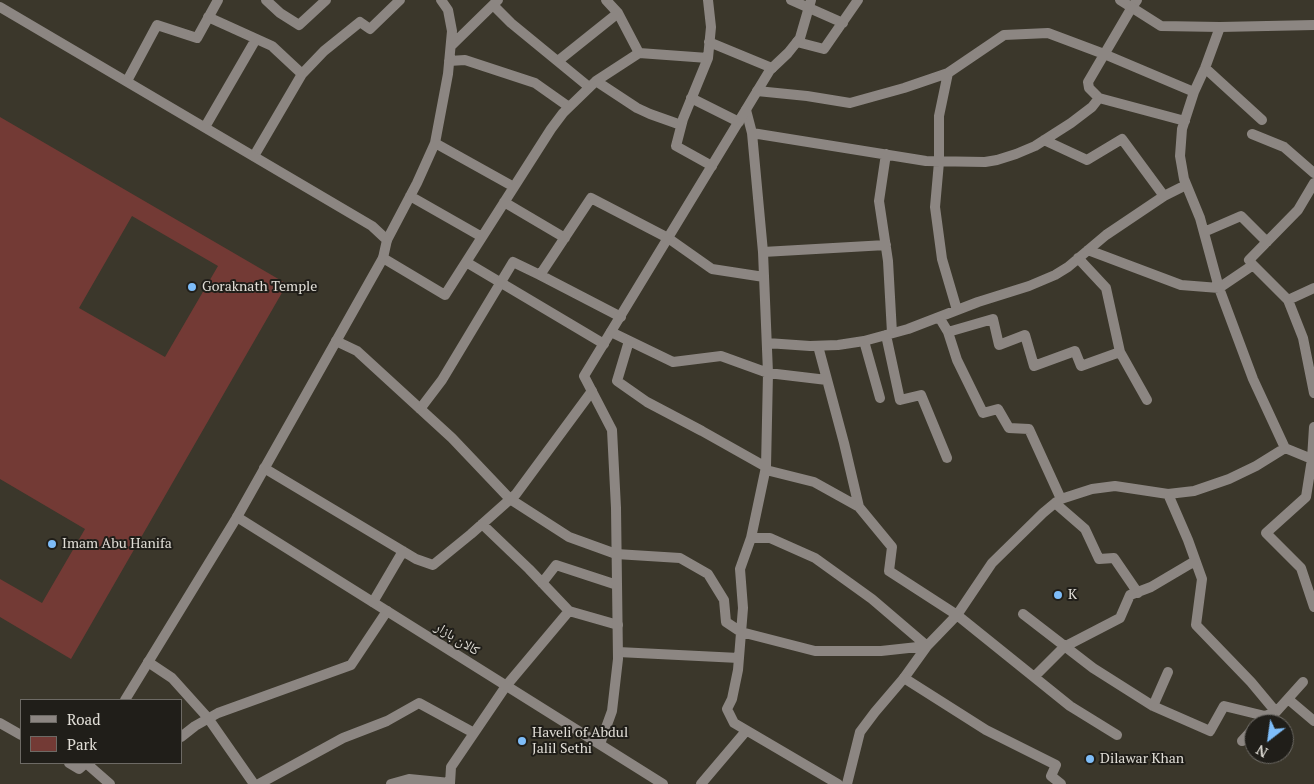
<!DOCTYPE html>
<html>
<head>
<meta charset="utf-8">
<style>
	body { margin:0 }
	#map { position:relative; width:1314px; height:784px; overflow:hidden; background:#3b372b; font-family:"PT Serif",serif }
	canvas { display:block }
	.legend { position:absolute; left:20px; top:699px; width:162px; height:65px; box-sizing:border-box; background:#201e19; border:1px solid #6d6a65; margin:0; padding:6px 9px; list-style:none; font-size:15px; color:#e0ddd6 }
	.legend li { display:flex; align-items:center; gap:10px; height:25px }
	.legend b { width:25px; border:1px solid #6d6a65 }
	.north { position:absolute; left:1244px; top:714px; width:50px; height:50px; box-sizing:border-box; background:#201e19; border:1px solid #6d6a65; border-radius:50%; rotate:210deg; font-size:14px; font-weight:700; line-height:20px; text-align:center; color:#e0ddd6 }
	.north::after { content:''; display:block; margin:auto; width:18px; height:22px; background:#7ebdf9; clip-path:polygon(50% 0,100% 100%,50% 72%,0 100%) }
</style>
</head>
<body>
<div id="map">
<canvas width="1314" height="784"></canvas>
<ul class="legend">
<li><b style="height:6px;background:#8c8682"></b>Road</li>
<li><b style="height:14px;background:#733a35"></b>Park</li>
</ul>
<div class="north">N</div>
</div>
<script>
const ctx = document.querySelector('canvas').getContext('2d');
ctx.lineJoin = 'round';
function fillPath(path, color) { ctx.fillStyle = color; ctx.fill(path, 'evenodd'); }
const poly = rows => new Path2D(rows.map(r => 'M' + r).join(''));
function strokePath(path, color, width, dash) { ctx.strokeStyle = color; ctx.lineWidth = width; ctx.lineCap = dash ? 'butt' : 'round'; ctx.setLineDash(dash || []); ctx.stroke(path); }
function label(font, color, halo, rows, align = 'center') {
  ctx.font = font + ' "PT Serif","Noto Naskh Arabic",serif'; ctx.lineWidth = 4; ctx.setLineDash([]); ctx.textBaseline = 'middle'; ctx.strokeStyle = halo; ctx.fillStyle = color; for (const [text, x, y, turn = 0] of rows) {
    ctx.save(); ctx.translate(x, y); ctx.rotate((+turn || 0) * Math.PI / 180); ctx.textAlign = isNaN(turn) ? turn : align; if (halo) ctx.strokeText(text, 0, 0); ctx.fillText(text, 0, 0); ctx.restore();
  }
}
const green = poly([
	[0,117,287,284,71,659,0,617,0,579,42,603,85,529,0,479],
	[132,216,218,266,165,357,79,308]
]);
const service = poly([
	[266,0,280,13,299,25,326,0],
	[606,0,618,13,639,53],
	[708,0,711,27,708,58,683,119,676,146,712,166],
	[791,0,843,23],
	[1137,0,1132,7,1088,82,1089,88,1099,98,1185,121],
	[493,5,511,23,589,87],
	[208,17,272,46,302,74,324,51,360,22,370,29,400,0],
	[1220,27,1205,68,1194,92,1182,129,1180,156,1184,179,1200,218,1219,288,1253,379,1285,448,1314,460],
	[709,42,772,68],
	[797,42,824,49,858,0],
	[451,46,498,0],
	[449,61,465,60,535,83,569,107],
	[558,61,618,13],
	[1205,68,1262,120],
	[948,73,939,116,939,162,935,207,942,259,957,310],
	[127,81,157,25,197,38,218,0],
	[596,81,639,53,708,58],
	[757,91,807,96,850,103,904,88,948,73,1004,35,1048,33,1104,54,1194,92],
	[691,98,739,122],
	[746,110,752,133,763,252,768,373,766,467,751,538,740,569,743,608,738,670,732,699,727,709,734,723,838,784],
	[205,127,256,39],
	[752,133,926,161,985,162,997,160,1016,154,1035,146,1071,123,1092,107,1099,98],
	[1252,134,1284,147,1314,173],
	[1044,140,1087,160,1122,139,1164,196],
	[435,143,514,187],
	[886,154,879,201,888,261,892,333],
	[254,156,302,74],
	[410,196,482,237],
	[504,202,565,238],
	[1204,232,1241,216,1267,242],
	[387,240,417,183,435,143,448,74,452,31,448,10,441,0],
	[1088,250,1181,285,1219,288,1253,265,1249,260,1298,210,1314,183],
	[763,252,886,245],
	[383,258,445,295,551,129,563,113,596,81,637,108,650,114,681,125],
	[1078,258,1106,288,1120,352,1147,400],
	[466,262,604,344],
	[1253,265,1288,300,1314,288],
	[540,275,591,198,668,238,712,269,764,277],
	[1288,300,1303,338,1314,393],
	[939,317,948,332,993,319,999,345,1025,335,1034,366,1075,351,1081,366,1120,352],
	[611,332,673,362,721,356,768,373,827,380],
	[948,332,957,360,983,413,998,409,1009,428,1029,429,1061,499],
	[886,335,900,400,921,395,947,458],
	[336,341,357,351,452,438,510,499,569,537,616,554,680,558,708,574,724,600,726,622,741,632,815,651,881,651,927,646],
	[629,341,617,381,647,402,702,431,766,467],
	[864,341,880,398],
	[767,343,810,346,838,345,864,341,908,329,978,302,1029,286,1055,275,1068,267,1106,235,1164,196,1186,185],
	[818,346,844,443,859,507],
	[420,409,442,380,513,262,540,275,621,317],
	[1314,427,1312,459,1306,497,1266,533,1301,568,1314,607],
	[264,468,416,559,433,565,471,534,516,494,592,391],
	[766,470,814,482,859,507,892,547,889,571,957,615,1070,706,1117,735],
	[1168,494,1188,540,1202,579,1196,625,1251,682,1276,712],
	[1055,503,1085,529,1099,559,1114,558,1138,593],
	[751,538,770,538,815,558,872,599,927,646],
	[542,583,556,565,617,585],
	[373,602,403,551],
	[569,611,618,625],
	[1023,614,1093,668,1153,706,1210,731,1224,706,1265,716],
	[618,652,739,658],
	[148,662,172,678,208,718,254,784],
	[1034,677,1064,647,1120,618,1130,595,1151,587,1195,561],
	[1288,699,1314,721],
	[1153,706,1168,672],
	[1257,724,1265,716,1276,712,1303,682],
	[181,737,195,726,218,713,351,665,387,611],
	[1242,741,1254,728],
	[86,763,110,784],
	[259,784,343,738,387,721,419,703,474,733],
	[391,784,409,779,450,783],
	[450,784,451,767,506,686,569,611,529,569,482,524],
	[701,784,746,731],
	[847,784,860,732,875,712,904,678,927,646,957,615,992,563,1043,513,1055,503,1061,499,1092,489,1115,486,1168,494,1194,491,1229,479,1256,466,1285,448]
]);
const minor = poly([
	[237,517,663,784],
	[904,678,986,730,1056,765,1051,776,1061,784],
	[600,744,612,711,618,659,616,508,612,430,584,376,770,70,788,53,800,38,811,0]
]);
const tertiary = poly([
	[1120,0,1161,26,1220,27,1314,25],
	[0,7,372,226,387,240,383,258,237,517,125,700],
	[0,723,21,735],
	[69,763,79,769,86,763]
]);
const markers = [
	[192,287,5,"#7ebdf9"],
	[52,544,5,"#7ebdf9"],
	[1058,595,5,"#7ebdf9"],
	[522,741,5,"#7ebdf9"],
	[1090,759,5,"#7ebdf9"]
];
const poiNames = [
	["Goraknath Temple",202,287],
	["Imam Abu Hanifa",62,544],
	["K",1068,595],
	["Haveli of Abdul",532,733],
	["Jalil Sethi",532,749],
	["Dilawar Khan",1100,759]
];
const streetNames = [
	["کالان بازار",457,639,32]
];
fillPath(green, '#733a35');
strokePath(service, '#8c8682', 10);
strokePath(minor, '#8c8682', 10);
strokePath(tertiary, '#8c8682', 10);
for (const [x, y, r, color] of markers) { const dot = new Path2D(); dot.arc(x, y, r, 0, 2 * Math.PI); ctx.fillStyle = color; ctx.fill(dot); strokePath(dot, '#201e19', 2); }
label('14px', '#e0ddd6', '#201e19', poiNames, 'left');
label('14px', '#e0ddd6', '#201e19', streetNames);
</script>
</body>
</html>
